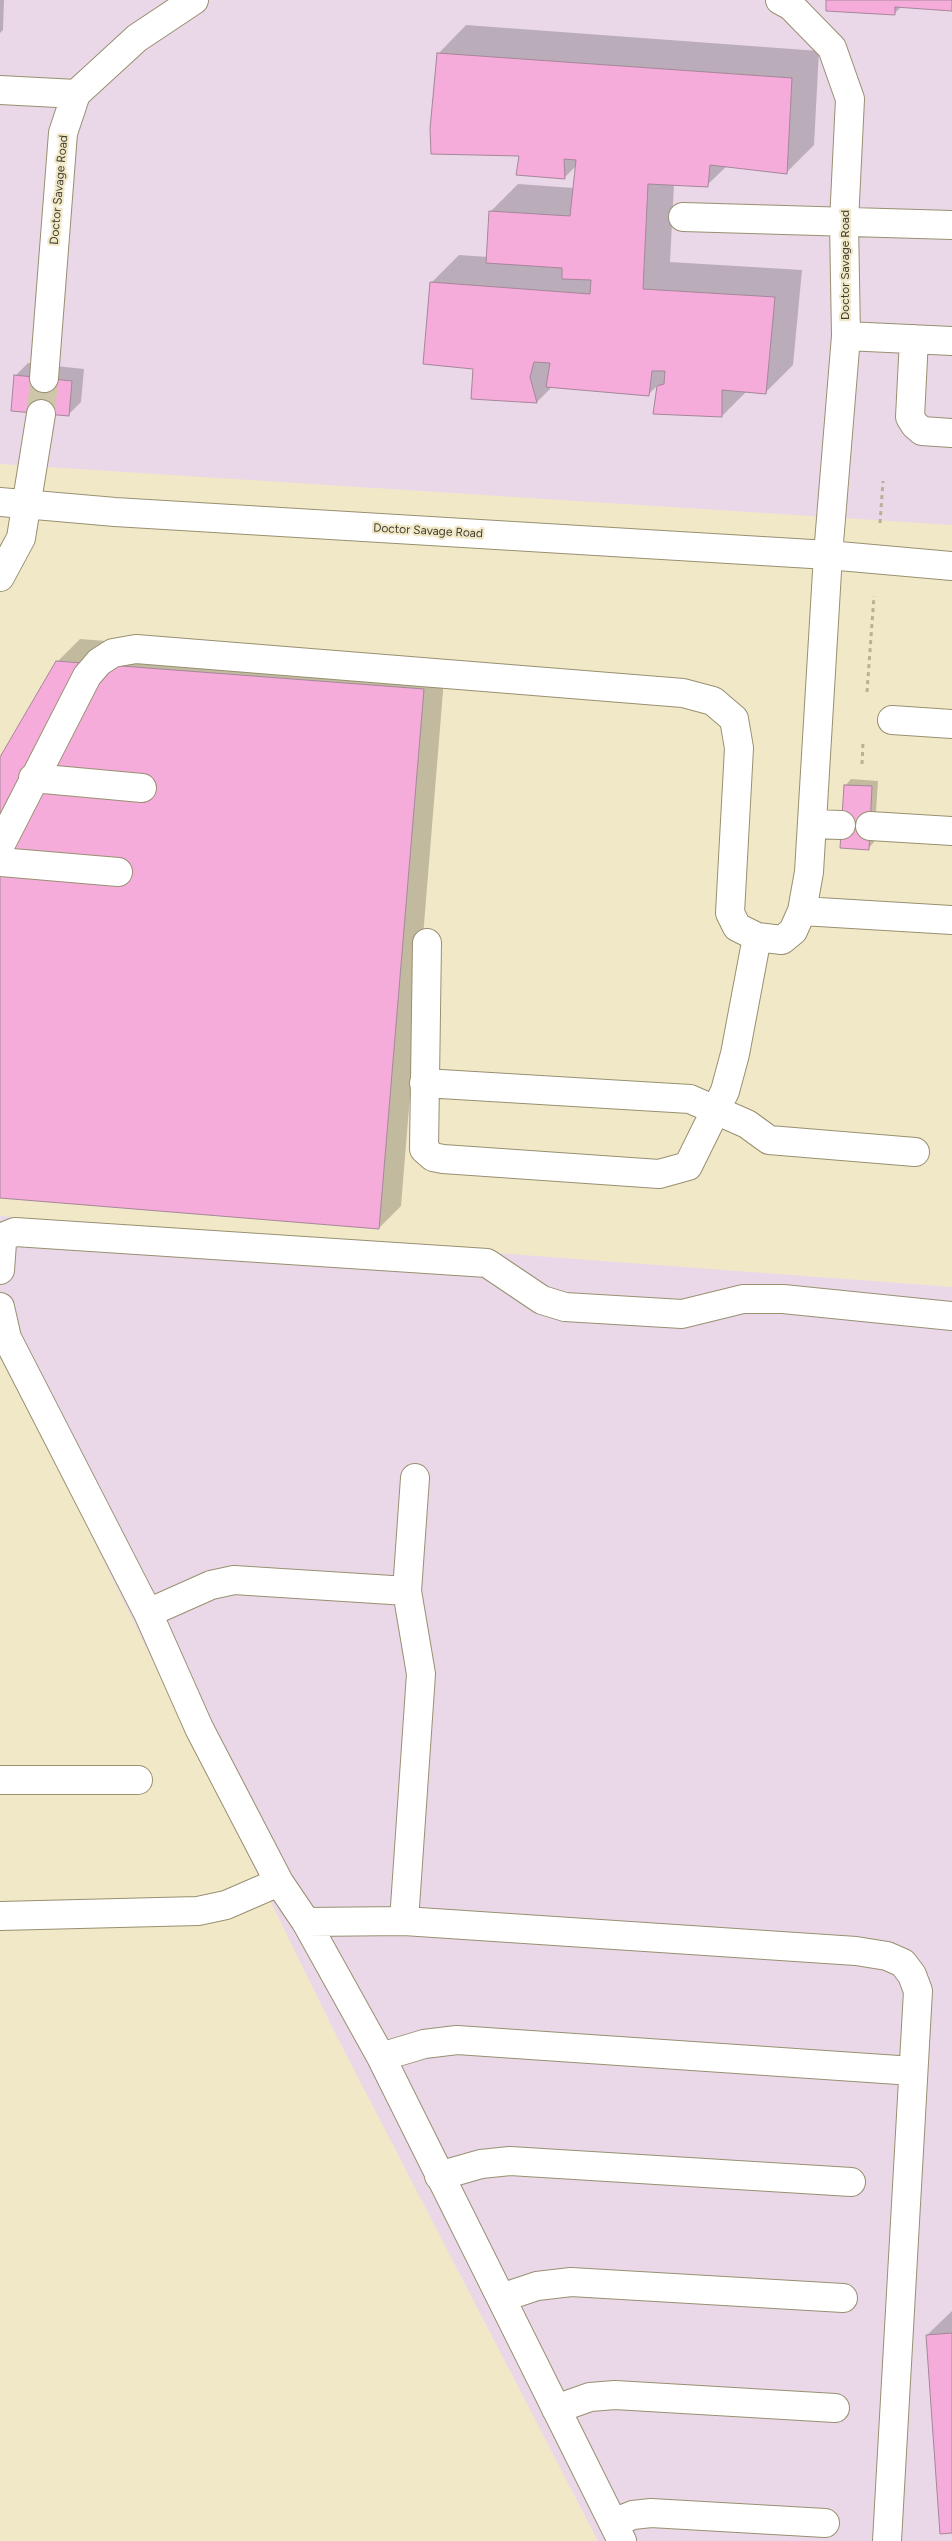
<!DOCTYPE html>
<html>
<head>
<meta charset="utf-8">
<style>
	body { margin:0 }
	canvas { display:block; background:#f1e8c7 }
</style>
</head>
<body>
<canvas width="952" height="2541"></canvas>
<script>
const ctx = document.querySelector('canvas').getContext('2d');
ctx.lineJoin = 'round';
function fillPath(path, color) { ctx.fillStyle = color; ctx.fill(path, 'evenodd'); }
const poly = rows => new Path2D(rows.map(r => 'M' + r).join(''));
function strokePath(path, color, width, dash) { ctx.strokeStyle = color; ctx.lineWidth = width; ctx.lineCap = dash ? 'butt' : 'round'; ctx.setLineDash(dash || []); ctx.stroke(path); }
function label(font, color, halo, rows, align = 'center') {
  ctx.font = font + ' Figtree,sans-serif'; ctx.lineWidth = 4.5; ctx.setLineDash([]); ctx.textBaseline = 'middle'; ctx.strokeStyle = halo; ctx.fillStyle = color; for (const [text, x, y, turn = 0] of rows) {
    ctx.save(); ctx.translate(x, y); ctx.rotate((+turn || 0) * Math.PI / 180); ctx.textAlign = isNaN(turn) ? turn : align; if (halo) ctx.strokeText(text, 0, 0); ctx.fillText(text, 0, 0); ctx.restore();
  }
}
const education = poly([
	[0,0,952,0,952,525,0,464],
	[0,1216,952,1287,952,2541,598,2541,336,2035,0,1349]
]);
const shadow = poly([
	[0,0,4,0,3,30,0,33],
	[828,0,952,0,952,9,902,6,894,14],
	[466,25,819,51,814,145,786,173,727,166,707,185,674,184,670,262,802,270,793,365,765,393,747,391,722,416,654,412,658,385,648,395,553,386,537,402,473,398,475,368,431,283,459,255,488,257,490,212,518,184,574,188,576,166,565,177,518,174,520,155,431,129,439,53],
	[28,363,84,369,81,402,69,414,15,376],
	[80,639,445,667,401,1206,379,1228,0,1197,0,762,57,662],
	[851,779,878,781,874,842,868,849,845,786],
	[952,2311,952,2532,927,2335]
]);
const building = poly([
	[826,0,952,0,952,11,895,7,895,15,826,11,826,0],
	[437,53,792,78,787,174,710,165,708,187,648,184,643,289,775,297,766,394,722,390,722,417,653,414,657,386,664,384,665,371,652,371,649,396,546,387,550,363,534,362,530,377,537,403,471,399,473,369,423,364,430,282,590,294,591,280,562,279,562,268,486,263,489,211,570,216,576,160,564,159,565,179,516,175,519,156,431,154,430,129,437,53],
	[14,375,72,381,69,416,11,411,14,375],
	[56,661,424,689,379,1229,0,1198,0,757,56,661],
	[844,785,872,786,869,850,840,848,844,785],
	[952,2333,952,2533,940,2534,926,2335,952,2333]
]);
const minorTunnel = poly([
	[41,414,44,378]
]);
const path = poly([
	[880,523,883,481],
	[867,692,874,596],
	[862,764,863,743]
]);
const minor = poly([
	[0,90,76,94],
	[683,217,952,225],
	[846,336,952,341],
	[914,339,910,417,915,425,922,431,952,433],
	[44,378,63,133,76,94,137,38,194,0],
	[0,502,115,512,828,555,952,566],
	[0,577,21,538,41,414],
	[892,720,952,724],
	[33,778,142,788],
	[812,824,841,825],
	[870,826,952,831],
	[0,846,87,676,99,662,113,653,136,649,683,693,713,701,734,719,739,748,730,913,737,927,757,937,782,940,793,931,802,911,809,872,828,555,846,336,844,222,850,99,832,48,791,6,780,0],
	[0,862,118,872],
	[802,911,952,920],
	[427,943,424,1149,433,1157,443,1159,659,1174,688,1166,725,1091,735,1054,757,937],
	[424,1083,690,1099,747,1124,769,1140,915,1152],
	[0,1270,2,1243,5,1236,15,1232,487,1263,542,1300,565,1307,682,1314,743,1299,783,1299,952,1316],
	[0,1307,7,1338,148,1613,199,1728,279,1882,306,1922,381,2057,622,2541],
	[148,1613,211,1585,234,1580,407,1591],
	[0,1780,138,1780],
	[0,1916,198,1911,226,1905,279,1882],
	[404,1921,421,1674,407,1591,415,1478],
	[306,1922,404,1921,856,1951,887,1956,903,1963,912,1975,918,1991,887,2541],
	[381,2057,424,2044,457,2040,913,2071],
	[439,2176,481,2164,510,2161,851,2182],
	[501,2298,537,2286,571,2282,843,2298],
	[556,2409,590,2397,615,2395,835,2408],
	[613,2523,633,2515,651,2513,825,2523]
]);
const streetNames = [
	["Doctor Savage Road",59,190,-85],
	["Doctor Savage Road",845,265,-90],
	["Doctor Savage Road",428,531,3]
];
fillPath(education, '#ead8e8');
fillPath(shadow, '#0003');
fillPath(building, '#f6acda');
strokePath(building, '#a58799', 1);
strokePath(minorTunnel, '#cec6a9', 28, [28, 14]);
strokePath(minor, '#989071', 30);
strokePath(path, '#b8b196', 3, [4, 4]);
strokePath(minor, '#fff', 28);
label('12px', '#403d30', '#f1e8c7', streetNames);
</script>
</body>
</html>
